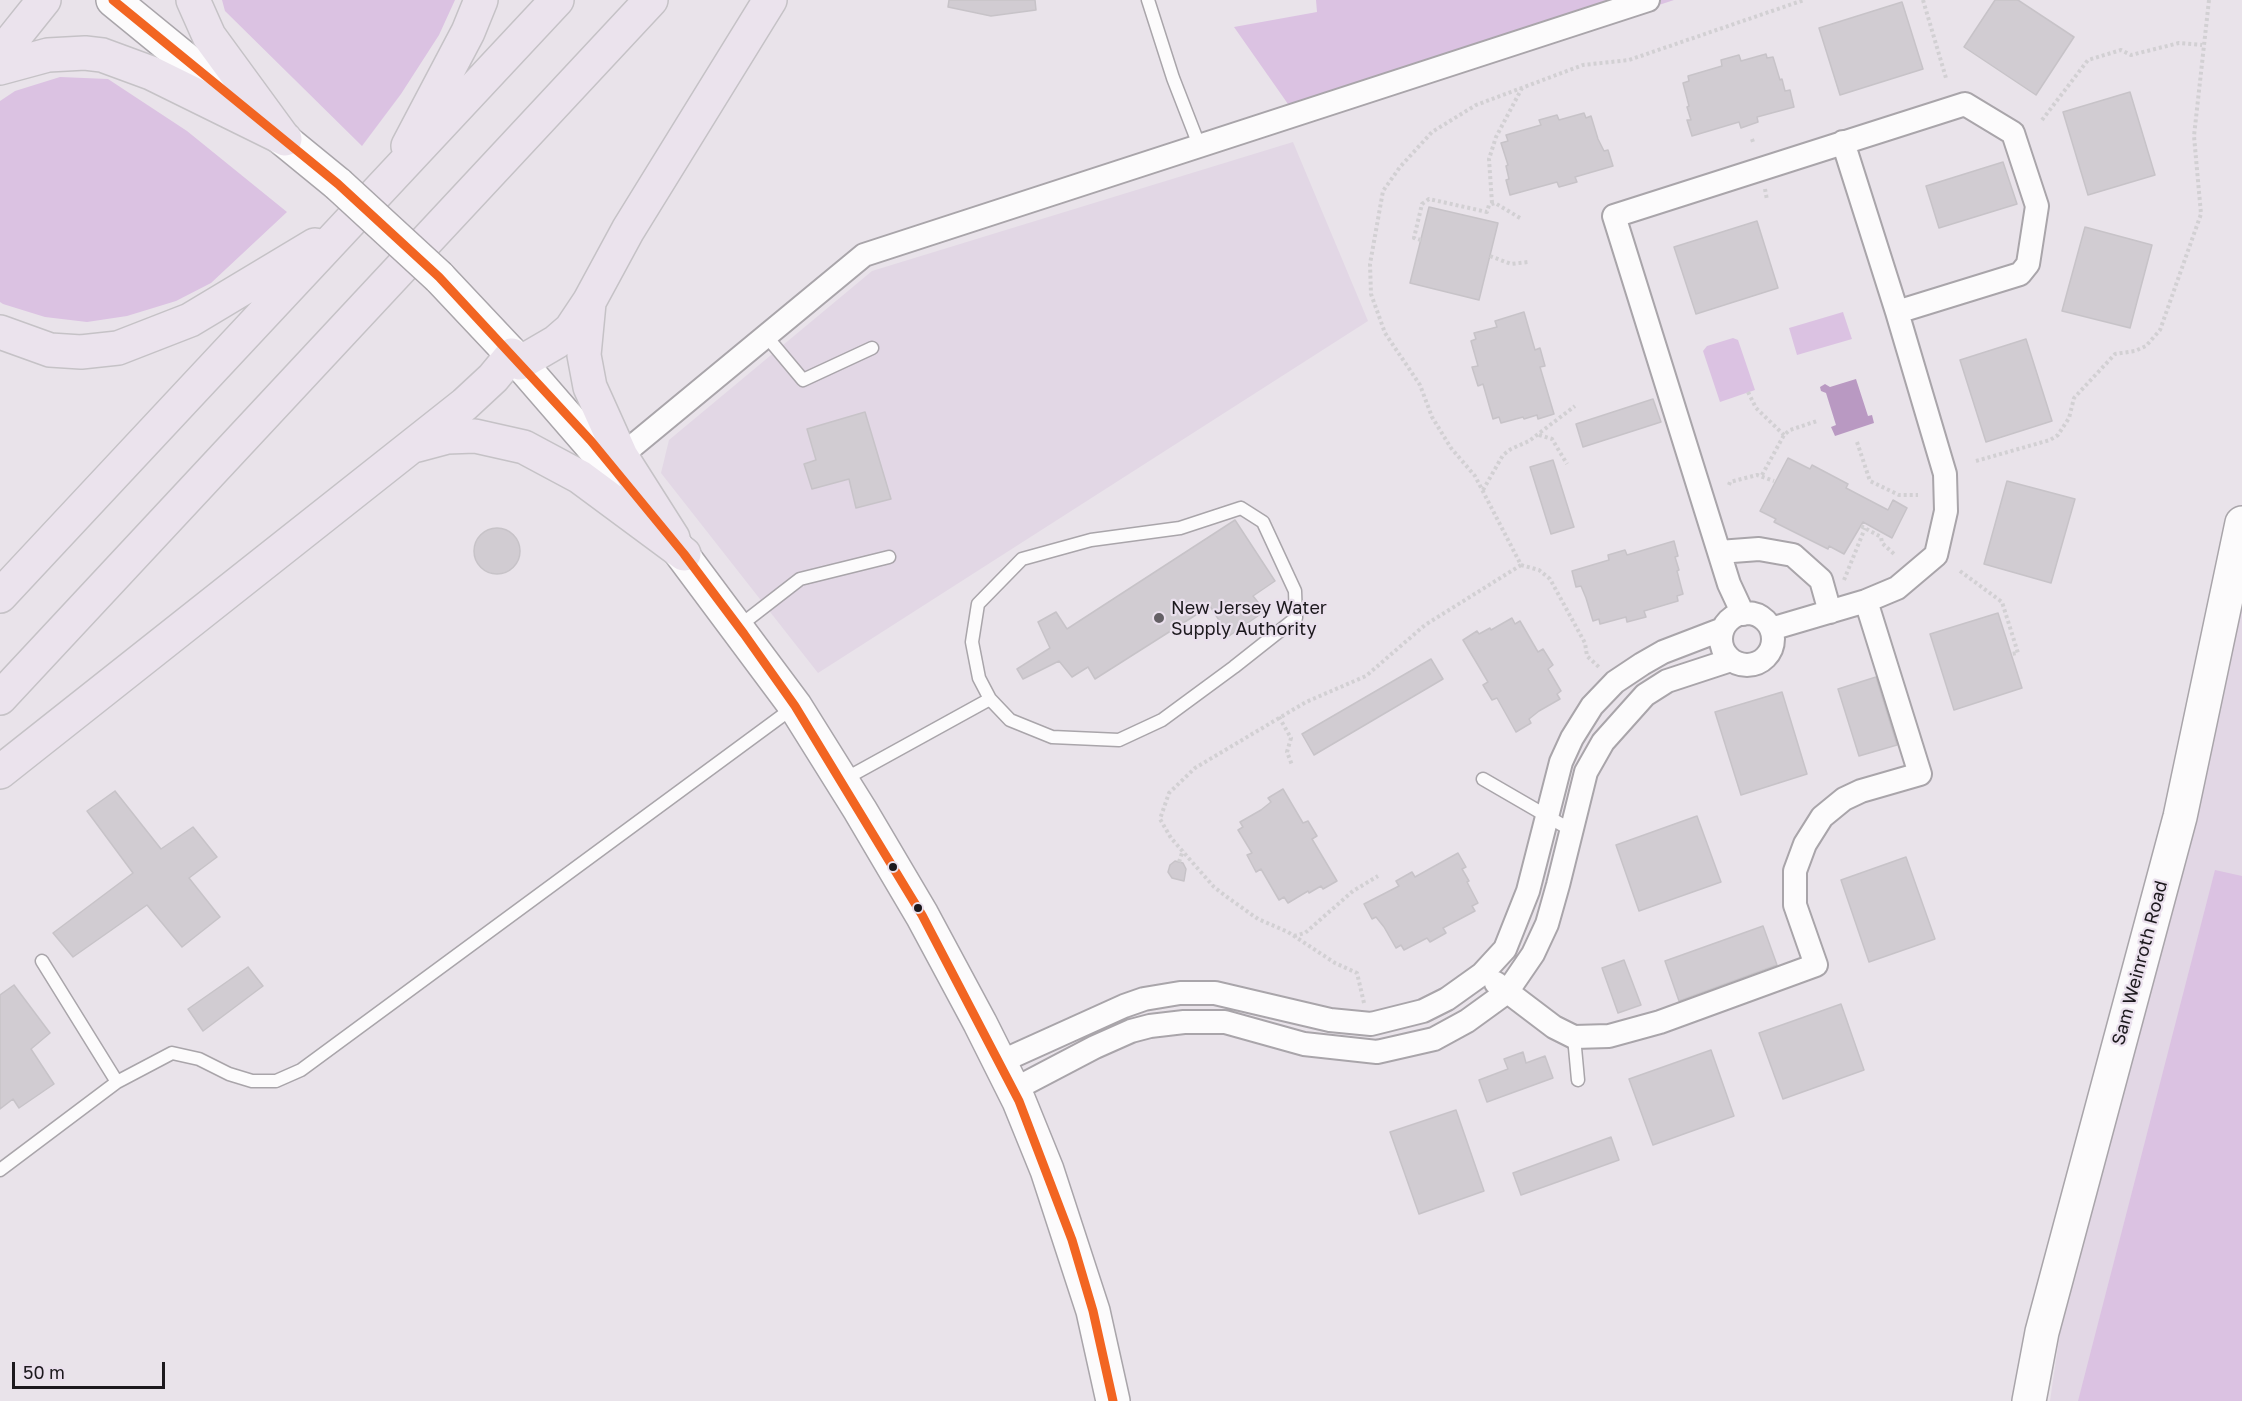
<!DOCTYPE html>
<html>
<head>
<meta charset="utf-8">
<style>
	body { margin:0 }
	#map { position:relative; width:2242px; height:1401px; overflow:hidden; background:#e9e3ea; font-family:"Golos Text",sans-serif }
	canvas { display:block }
	.scale { position:absolute; left:12px; top:1362px; width:153px; height:27px; box-sizing:border-box; border:3px solid #1c191d; border-top:0; padding-left:8px; font-size:18px; line-height:21px; white-space:nowrap; color:#1c191d; -webkit-text-stroke:4px #eae0ed; paint-order:stroke }
</style>
</head>
<body>
<div id="map">
<canvas width="2242" height="1401"></canvas>
<div class="scale">50 m</div>
</div>
<script>
const ctx = document.querySelector('canvas').getContext('2d');
ctx.lineJoin = 'round';
function fillPath(path, color) { ctx.fillStyle = color; ctx.fill(path, 'evenodd'); }
const poly = rows => new Path2D(rows.map(r => 'M' + r).join(''));
function strokePath(path, color, width, dash) { ctx.strokeStyle = color; ctx.lineWidth = width; ctx.lineCap = dash ? 'butt' : 'round'; ctx.setLineDash(dash || []); ctx.stroke(path); }
function label(font, color, halo, rows, align = 'center') {
  ctx.font = font + ' "Golos Text",sans-serif'; ctx.lineWidth = 4.5; ctx.setLineDash([]); ctx.textBaseline = 'middle'; ctx.strokeStyle = halo; ctx.fillStyle = color; for (const [text, x, y, turn = 0] of rows) {
    ctx.save(); ctx.translate(x, y); ctx.rotate((+turn || 0) * Math.PI / 180); ctx.textAlign = isNaN(turn) ? turn : align; if (halo) ctx.strokeText(text, 0, 0); ctx.fillText(text, 0, 0); ctx.restore();
  }
}
const built = poly([
	[1293,142,1368,321,818,673,661,473,669,440,872,271],
	[2242,570,2242,1401,2050,1401,2065,1298]
]);
const green = poly([
	[222,0,455,0,439,35,401,94,362,146,225,11],
	[1316,0,1674,0,1302,124,1234,27,1317,12],
	[60,77,108,79,187,131,287,212,211,283,176,301,127,316,87,322,45,317,3,304,0,302,0,101,15,91],
	[1843,312,1852,339,1797,355,1789,328],
	[1733,338,1738,340,1755,390,1720,402,1703,351,1707,346],
	[2215,870,2242,876,2242,1401,2078,1401]
]);
const water = poly([
	[1856,379,1868,416,1872,415,1874,423,1835,436,1831,427,1836,425,1826,393,1821,391,1820,387,1825,384,1830,387]
]);
const building = poly([
	[949,0,1035,0,1036,10,991,16,948,7,949,0],
	[1995,0,2018,0,2074,37,2036,95,1964,47,1995,0],
	[1902,2,1923,69,1840,95,1819,28,1902,2],
	[1766,54,1767,58,1773,57,1780,80,1782,79,1785,91,1790,90,1794,107,1757,117,1758,122,1741,128,1739,122,1692,136,1687,120,1691,120,1687,107,1689,106,1683,83,1689,81,1688,76,1722,66,1721,60,1739,55,1741,61,1766,54],
	[2130,92,2155,175,2088,195,2063,112,2130,92],
	[1584,113,1586,118,1591,116,1598,139,1604,151,1608,150,1613,166,1575,177,1577,182,1559,187,1557,182,1510,195,1506,180,1509,179,1506,166,1508,165,1501,143,1508,141,1506,135,1541,125,1539,120,1557,115,1559,120,1584,113],
	[2003,162,2017,204,1939,228,1926,186,2003,162],
	[1429,207,1498,223,1479,300,1410,283,1429,207],
	[1757,221,1778,288,1696,314,1674,247,1757,221],
	[2085,227,2152,245,2130,328,2062,311,2085,227],
	[1524,312,1535,350,1540,348,1545,366,1540,367,1554,414,1538,419,1537,415,1524,419,1523,417,1501,423,1499,417,1493,419,1483,384,1478,386,1472,367,1478,366,1471,341,1476,339,1474,333,1497,327,1495,321,1524,312],
	[2026,339,2052,421,1986,442,1960,360,2026,339],
	[1653,399,1661,422,1583,447,1576,424,1653,399],
	[865,412,891,499,856,508,849,479,812,489,804,464,816,460,807,429,865,412],
	[1788,458,1810,469,1812,465,1848,484,1846,488,1888,510,1893,500,1907,508,1892,538,1863,522,1844,554,1829,546,1828,549,1774,522,1776,519,1760,511,1788,458],
	[1553,460,1574,527,1551,534,1530,467,1553,460],
	[2007,481,2075,499,2051,583,1984,564,2007,481],
	[1235,520,1275,581,1253,596,1265,611,1229,636,1210,606,1095,679,1088,667,1072,677,1059,661,1023,679,1017,669,1050,648,1038,622,1056,612,1067,629,1235,520],
	'474 551a23 23 0 1 1 46 0a23 23 0 1 1-46 0Z',
	[1674,541,1678,556,1675,557,1679,570,1677,571,1683,594,1677,596,1678,601,1644,611,1646,617,1627,622,1626,617,1600,624,1599,619,1593,621,1586,598,1581,586,1576,587,1572,571,1609,560,1608,555,1625,550,1627,555,1674,541],
	[1998,613,2022,688,1954,710,1930,634,1998,613],
	[1512,618,1515,624,1520,621,1538,652,1543,649,1553,665,1548,669,1561,691,1557,694,1560,699,1539,711,1529,719,1531,723,1516,732,1497,698,1492,700,1483,685,1488,682,1463,640,1477,631,1479,634,1490,628,1491,630,1512,618],
	[1431,659,1443,679,1314,755,1302,734,1431,659],
	[1876,677,1897,745,1859,756,1838,689,1876,677],
	[1782,692,1807,774,1741,795,1715,712,1782,692],
	[1283,789,1303,823,1308,821,1317,836,1312,839,1337,881,1323,889,1321,886,1309,893,1308,891,1288,903,1284,897,1279,900,1261,869,1256,872,1247,855,1252,853,1238,830,1243,827,1240,822,1261,810,1271,802,1268,798,1283,789],
	[115,791,161,849,193,827,217,857,189,878,220,917,182,947,147,905,73,957,53,933,133,873,87,811,115,791],
	[1697,816,1721,882,1639,911,1616,845,1697,816],
	[1458,853,1466,867,1462,869,1469,881,1467,882,1478,903,1472,906,1475,911,1443,928,1446,933,1430,942,1427,938,1404,950,1401,945,1396,948,1384,927,1376,917,1372,919,1364,904,1399,886,1396,881,1412,872,1415,877,1458,853],
	[1906,857,1935,939,1869,962,1841,880,1906,857],
	[1175,861,1183,863,1186,869,1184,881,1172,878,1168,872,1170,865,1175,861],
	[1763,926,1777,965,1679,1001,1665,961,1763,926],
	[1624,960,1641,1005,1618,1013,1602,968,1624,960],
	[248,967,263,986,203,1031,188,1009,248,967],
	[14,985,50,1033,31,1049,54,1084,19,1108,13,1099,0,1109,0,995,14,985],
	[1841,1004,1864,1070,1783,1099,1759,1033,1841,1004],
	[1711,1050,1734,1116,1653,1145,1629,1079,1711,1050],
	[1523,1052,1526,1063,1545,1056,1553,1078,1487,1102,1479,1080,1508,1069,1504,1059,1523,1052],
	[1456,1110,1484,1191,1419,1214,1390,1132,1456,1110],
	[1611,1137,1619,1160,1521,1195,1513,1173,1611,1137]
]);
const path = poly([
	[1923,0,1946,78],
	[2042,120,2088,60,2121,50,2131,55,2179,43,2202,45],
	[1752,139,1753,142],
	[1765,189,1767,200],
	[1492,203,1489,159,1496,137,1522,88],
	[1421,240,1414,238,1422,204,1429,199,1487,212,1489,205,1495,203,1520,218],
	[1490,256,1511,264,1528,262],
	[1748,392,1756,408,1784,435],
	[1539,435,1552,439,1567,464],
	[1857,442,1870,481,1899,495,1918,495],
	[1976,461,2050,440,2058,435,2069,418,2074,398,2115,354,2135,351,2146,346,2160,330,2201,214,2194,136,2209,0],
	[1762,475,1784,435,1790,430,1817,421],
	[1729,485,1730,482,1757,475,1774,481],
	[1483,490,1503,455,1511,449,1529,441,1575,406],
	[1861,526,1881,537,1882,543,1894,554],
	[1521,565,1539,570,1550,579,1585,643,1587,656,1601,669],
	[1960,571,2002,602,2018,653,2011,654],
	[1844,580,1865,528],
	[1279,717,1291,738,1287,752,1292,765],
	[1179,862,1183,850],
	[1294,936,1305,933,1353,891,1378,876],
	[1364,1003,1357,973,1335,963,1288,932,1258,919,1227,897,1214,887,1171,838,1160,819,1169,793,1195,768,1306,702,1366,676,1425,625,1521,565,1475,476,1451,448,1432,417,1420,385,1385,333,1371,294,1370,264,1383,191,1400,167,1432,132,1476,105,1583,65,1629,60,1804,0]
]);
const lane = poly([
	[1148,0,1173,78,1199,145],
	[767,337,803,380,872,348],
	[1241,508,1263,522,1295,591,1296,618,1234,667,1162,720,1119,740,1052,737,1010,720,990,699,979,678,972,642,978,604,1022,559,1091,540,1180,528,1241,508],
	[738,627,800,579,889,557],
	[1483,779,1571,830],
	[843,780,990,699],
	[42,961,117,1082,172,1053,199,1059,229,1074,252,1081,276,1081,301,1070,794,707],
	[1574,1037,1578,1080],
	[0,1170,117,1082]
]);
const street = poly([
	[1843,142,1897,312],
	[611,464,864,255,1648,0],
	[1719,552,1759,549,1793,555,1821,580,1830,612],
	'1721 639a26 26 0 1 1 52 0a26 26 0 1 1-52 0Z',
	[1743,614,1729,584,1614,216,1965,104,2013,133,2037,206,2028,264,2020,274,1897,312,1945,474,1946,511,1936,555,1897,588,1866,601,1771,629],
	[1496,983,1554,1027,1574,1037,1609,1036,1660,1022,1816,965,1795,905,1795,871,1805,844,1822,817,1844,799,1861,791,1920,774,1866,601],
	[1000,1062,1124,1006,1144,999,1180,993,1215,993,1330,1020,1371,1024,1423,1011,1447,999,1482,974,1505,949,1528,891,1561,762,1572,738,1592,706,1615,682,1642,664,1663,652,1723,629],
	[1013,1090,1095,1047,1131,1031,1150,1026,1184,1022,1225,1022,1304,1044,1377,1052,1434,1039,1467,1021,1507,992,1533,954,1547,924,1558,885,1586,772,1603,742,1645,695,1667,681,1731,660]
]);
const secondary = poly([
	[113,0,338,184],
	[439,277,520,363,631,491],
	[666,533,795,706,860,810,922,915,980,1023,1019,1101,1047,1170,1093,1311,1113,1401],
	[2029,1401,2042,1332,2180,817,2242,523]
]);
const highway = poly([
	[193,0,209,36,282,136],
	[0,55,44,0],
	[0,68,48,55,85,53,102,55,151,73,285,139],
	[408,146,468,32,481,0],
	[589,303,584,355,590,387,621,456,673,538],
	[0,332,50,350,81,352,118,348,190,320,315,245],
	[520,363,556,342,571,329,589,302,628,230,770,0],
	[417,445,447,437,475,436,524,447,580,477,684,554],
	[0,596,557,0],
	[0,698,651,0],
	[0,772,465,404,493,378,512,355]
]);
const secondaryBridge = poly([
	[338,184,439,277]
]);
const bus1 = poly([
	[113,0,338,184,439,277,591,441,684,554,744,634,795,706,922,915,1019,1101,1072,1240,1093,1311,1113,1401]
]);
const markers = [
	[1159,618,6,"#646065"],
	[893,867,5,"#1c191d"],
	[918,908,5,"#1c191d"]
];
const poiNames = [
	["New Jersey Water",1171,608],
	["Supply Authority",1171,629]
];
const streetNames = [
	["Sam Weinroth Road",2140,963,-75]
];
fillPath(built, '#e2d7e5');
fillPath(green, '#dbc2e2');
fillPath(water, '#b999c2');
fillPath(building, '#d1ccd2');
strokePath(building, '#c7c3c8', 1.5);
strokePath(lane, '#a9a5aa', 15);
strokePath(street, '#a9a5aa', 26);
strokePath(secondary, '#a9a5aa', 36);
strokePath(highway, '#c5c2c6', 36);
strokePath(path, '#d2d0d3', 4, [3, 3]);
strokePath(lane, '#fcfbfc', 12);
strokePath(street, '#fcfbfc', 22);
strokePath(secondary, '#fcfbfc', 33);
strokePath(highway, '#ebe3ed', 33);
strokePath(secondaryBridge, '#a9a5aa', 36, []);
strokePath(secondaryBridge, '#fcfbfc', 33);
strokePath(bus1, '#f26522', 9);
for (const [x, y, r, color] of markers) { const dot = new Path2D(); dot.arc(x, y, r, 0, 2 * Math.PI); ctx.fillStyle = color; ctx.fill(dot); strokePath(dot, '#eae0ed', 2); }
label('18px', '#1c191d', '#eae0ed', poiNames, 'left');
label('18px', '#1c191d', '#eae0ed', streetNames);
</script>
</body>
</html>
